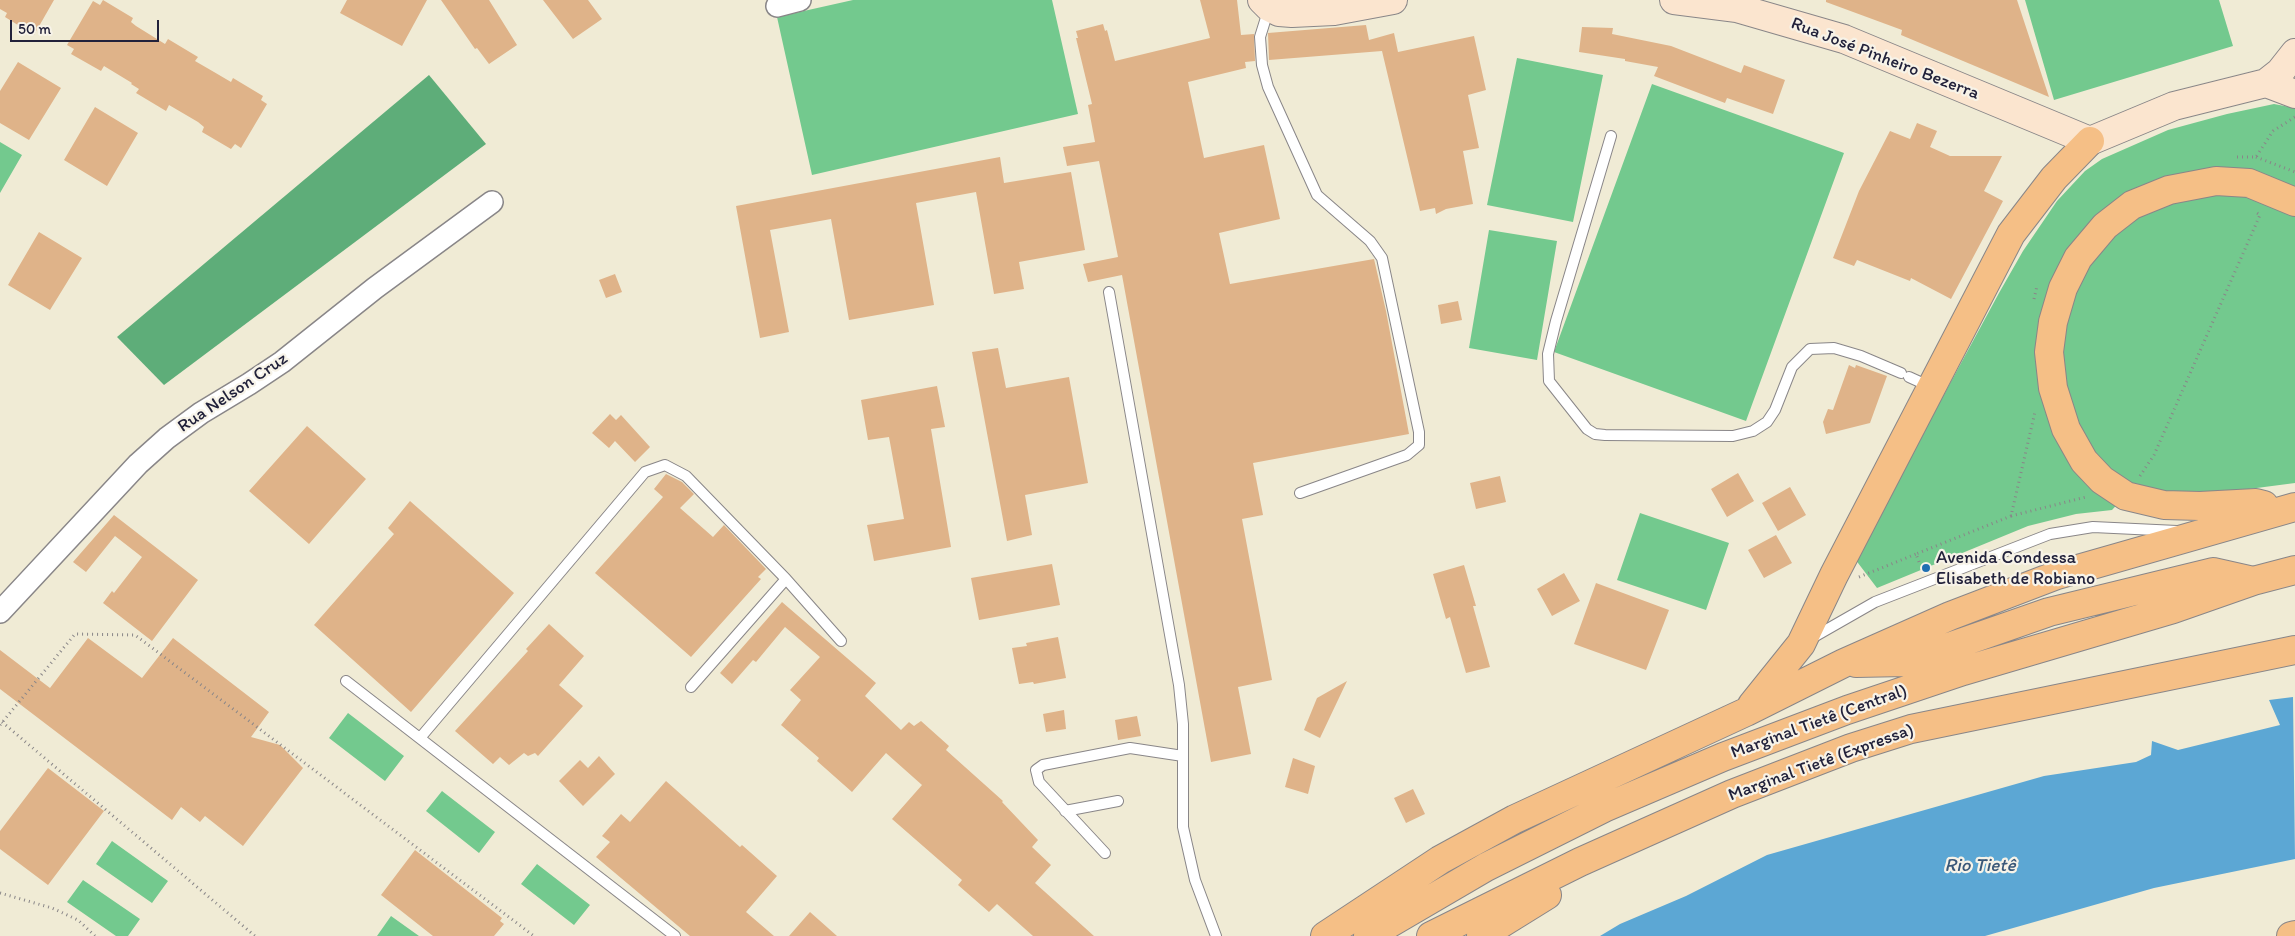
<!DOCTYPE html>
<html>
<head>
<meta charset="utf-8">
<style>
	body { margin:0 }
	#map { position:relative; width:2295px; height:936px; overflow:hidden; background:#f0ebd5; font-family:Itim,sans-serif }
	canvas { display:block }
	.scale { position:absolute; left:10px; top:20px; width:149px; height:22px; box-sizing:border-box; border:2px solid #22223b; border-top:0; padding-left:6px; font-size:15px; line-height:18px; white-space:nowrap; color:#22223b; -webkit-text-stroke:4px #f7f3e8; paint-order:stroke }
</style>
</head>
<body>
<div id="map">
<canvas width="2295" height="936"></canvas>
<div class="scale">50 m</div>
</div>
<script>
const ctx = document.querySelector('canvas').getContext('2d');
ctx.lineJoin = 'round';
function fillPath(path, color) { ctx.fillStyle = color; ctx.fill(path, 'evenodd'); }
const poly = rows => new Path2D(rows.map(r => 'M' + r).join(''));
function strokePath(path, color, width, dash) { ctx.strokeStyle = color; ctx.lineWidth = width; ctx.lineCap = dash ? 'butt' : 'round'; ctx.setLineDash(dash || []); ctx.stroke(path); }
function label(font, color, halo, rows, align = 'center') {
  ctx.font = font + ' Itim,sans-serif'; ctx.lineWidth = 4.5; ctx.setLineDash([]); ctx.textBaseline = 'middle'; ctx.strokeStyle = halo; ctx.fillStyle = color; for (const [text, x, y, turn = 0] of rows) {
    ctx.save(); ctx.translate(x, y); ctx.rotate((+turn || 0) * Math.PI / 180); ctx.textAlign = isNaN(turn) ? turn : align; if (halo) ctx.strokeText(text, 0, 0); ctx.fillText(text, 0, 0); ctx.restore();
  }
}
const green = poly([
	[853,0,1052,0,1078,114,812,175,777,17],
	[2025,0,2219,0,2233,46,2054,100],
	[1517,58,1603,75,1573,222,1487,205],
	[1652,84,1844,153,1746,421,1554,352],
	[2274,104,2295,108,2295,483,2157,501,2132,488,2112,510,2076,514,2028,526,1877,588,1855,559,1999,293,2023,251,2057,201,2085,171,2102,159,2168,130,2227,114],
	[0,142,22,155,0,193],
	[1489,230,1557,241,1537,360,1469,348],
	[1640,513,1729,543,1706,610,1617,580],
	[348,713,404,756,385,781,329,738],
	[442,791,495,832,479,853,426,811],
	[112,841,168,881,152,903,96,864],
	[537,864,590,905,574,925,521,884],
	[83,880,140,919,128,936,116,936,67,902],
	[391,916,419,936,377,936]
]);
const forest = poly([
	[429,75,486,144,164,385,117,337]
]);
const water = poly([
	[2293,697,2295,859,2154,888,1985,936,1600,936,1620,924,1686,896,1767,855,2044,776,2136,762,2151,755,2152,741,2178,750,2280,725,2269,700]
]);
const building = poly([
	[0,0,54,0,34,35,5,17,7,13,0,9],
	[103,0,133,18,131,22,136,26,165,44,168,39,198,57,195,61,214,72,231,82,233,78,263,96,261,100,267,104,241,148,235,144,231,149,202,132,204,127,198,122,169,105,166,111,136,93,139,89,131,84,132,83,104,66,101,71,71,54,74,49,67,45,93,1,100,5],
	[347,0,427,0,402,46,340,13],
	[441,0,489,0,517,45,489,64,477,48,475,49],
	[543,0,588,0,602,19,573,39],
	[1200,0,1237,0,1241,35,1254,34,1255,61,1245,62,1246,68,1188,82,1204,158,1264,145,1280,219,1219,233,1230,284,1374,259,1386,311,1409,434,1253,463,1263,515,1242,519,1272,680,1238,687,1251,754,1211,762,1122,275,1088,282,1083,264,1118,257,1099,161,1067,166,1063,147,1095,142,1088,105,1092,104,1076,38,1078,38,1076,31,1103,24,1105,31,1107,30,1115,61,1210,38],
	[1826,0,2017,0,2049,97,1901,35,1902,30,1826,2],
	[1366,25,1369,40,1394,33,1398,52,1474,36,1486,90,1468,95,1479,148,1463,151,1473,204,1446,209,1436,214,1435,208,1420,211,1382,51,1269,60,1268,33],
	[1582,27,1613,28,1612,34,1671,46,1741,73,1744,65,1785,80,1773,114,1727,98,1725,103,1654,76,1658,67,1625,61,1625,59,1579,52],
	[18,62,61,88,29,140,0,123,0,91],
	[95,107,138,133,107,186,64,160],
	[1917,123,1937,131,1930,147,1950,156,2002,156,1984,191,2003,201,1951,299,1911,278,1910,281,1857,260,1854,266,1833,258,1859,191,1890,131,1910,139],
	[1000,157,1004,183,1071,172,1085,250,1019,262,1024,289,994,294,976,192,916,203,934,305,849,320,831,219,770,230,789,332,760,338,736,206],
	[39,232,82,258,50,310,8,285],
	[615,274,622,292,606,298,599,280],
	[1458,301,1462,320,1441,324,1438,305],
	[998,348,1006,388,1069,377,1088,483,1025,495,1032,535,1007,541,972,352],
	[1849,365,1855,368,1856,365,1887,376,1870,423,1826,434,1823,422,1828,409,1833,410],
	[937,386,945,427,931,429,951,547,874,561,867,525,904,519,889,437,868,440,861,400],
	[610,414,616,420,621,415,650,447,635,462,615,441,609,448,592,433],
	[307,426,366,479,309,544,249,491],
	[1738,473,1754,501,1727,517,1711,489],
	[666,474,682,482,694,494,680,508,713,537,724,525,766,569,758,577,761,579,691,657,595,573,663,497,654,489],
	[1500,476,1506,502,1476,509,1470,483],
	[1790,487,1806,515,1778,531,1762,503],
	[410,501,514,593,411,712,314,625,394,534,388,528],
	[114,515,198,580,152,641,103,603,112,591,114,593,142,557,115,536,86,572,73,562],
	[1776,535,1792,563,1764,578,1748,550],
	[1052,564,1060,605,979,620,971,578],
	[1464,565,1476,606,1473,606,1490,667,1466,673,1450,617,1446,619,1433,574],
	[1564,573,1580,601,1552,616,1537,589],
	[1596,583,1669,610,1646,670,1574,644],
	[782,602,876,683,865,696,901,730,909,722,914,726,921,721,949,746,946,750,1003,801,1002,802,1038,840,1032,847,1051,865,1035,883,1094,936,1033,936,997,904,989,912,958,885,962,880,892,819,922,785,886,753,852,792,817,761,819,758,781,725,801,700,790,690,820,657,785,627,756,662,753,660,732,684,720,673],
	[549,624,584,656,559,685,583,706,538,756,535,753,528,756,524,753,509,765,500,757,493,764,455,731,528,651,526,649],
	[1058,637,1066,678,1034,684,1033,682,1019,684,1012,648,1027,646,1026,643],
	[88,638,142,678,173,638,269,712,251,737,280,745,303,768,243,846,205,816,200,822,181,807,172,820,0,689,0,650,50,688],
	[1347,681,1320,738,1304,730,1317,698],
	[1064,710,1066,729,1046,732,1043,714],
	[1137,716,1141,736,1118,740,1115,720],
	[599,756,615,774,583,806,559,781,580,760,588,768],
	[1293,758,1315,766,1308,794,1285,787],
	[48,768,104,811,48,885,0,849,0,831],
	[666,781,740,847,742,845,777,876,746,912,774,936,690,936,596,857,610,842,602,836,621,814,630,822],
	[1413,789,1425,814,1406,823,1394,798],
	[415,850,502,918,500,921,504,924,494,936,433,936,381,895],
	[810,912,837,936,789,936]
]);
const path = poly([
	[2237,157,2256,157,2273,131,2295,117],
	[2256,157,2295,172],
	[2034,299,2037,286],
	[2140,476,2154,455,2260,215,2257,213],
	[2011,516,2086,497],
	[1919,562,1916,554,2011,516,2035,412],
	[1859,577,1916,554],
	[2,722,255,936],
	[0,725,75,634,135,635,534,936],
	[0,893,52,908,78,920,95,936]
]);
const lane = poly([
	[1269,8,1260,37,1262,65,1268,87,1317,195,1370,241,1382,258,1419,432,1419,445,1407,455,1300,493],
	[1611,136,1556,321,1548,354,1549,381,1587,429,1595,434,1605,435,1733,436,1753,431,1767,422,1775,410,1792,367,1810,349,1834,348,1861,356,1901,373],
	[1109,292,1179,685,1183,724,1183,827,1195,880,1216,936],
	[1909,377,1931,387],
	[1812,638,1875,602,2050,534,2093,527,2177,531],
	[346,681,675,936],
	[691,687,786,579],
	[420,738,645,472,665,465,686,476,786,579,841,641],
	[1065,811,1118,801],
	[1105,853,1039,782,1036,770,1043,765,1130,748,1183,756]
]);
const street = poly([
	[777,6,800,0],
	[0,612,138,464,167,438,201,413,249,384,282,362,375,288,492,202]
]);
const secondary = poly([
	[1262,0,1269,7,1279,12,1292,13,1334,11,1393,0],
	[1674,0,1737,8,1844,39,2090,141,2174,106,2266,83,2280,72,2295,53],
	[2266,83,2295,94]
]);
const highway = poly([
	[2264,505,2256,503,2200,506,2164,505,2126,496,2102,480,2084,461,2066,429,2053,388,2049,352,2053,322,2063,288,2078,258,2105,226,2132,205,2169,190,2216,181,2249,183,2295,202],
	[1856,663,1906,662,2049,612,2213,572,2253,581],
	[1752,705,1801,644,1834,575,2011,234,2054,178,2090,141],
	[1325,936,1440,860,1515,819,1746,712,1844,663,1950,616,2057,575,2295,507],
	[1368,936,1486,867,1604,808,1723,757,1847,710,1963,671,2173,609,2253,581,2295,570],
	[1431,936,1580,862,1732,794,1851,748,1911,729,2295,650],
	[1481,936,1547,895],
	[2291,936,2295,935]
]);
const markers = [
	[1926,568,5,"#1f6fb2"]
];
const streetNames = [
	["Rua José Pinheiro Bezerra",1885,59,21],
	["Rua Nelson Cruz",233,393,-34],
	["Marginal Tietê (Central)",1819,722,-20],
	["Marginal Tietê (Expressa)",1821,763,-20]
];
const poiNames = [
	["Avenida Condessa",1936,558],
	["Elisabeth de Robiano",1936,579]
];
const waterNames = [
	["Rio Tietê",1980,866]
];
fillPath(green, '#73c98e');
fillPath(forest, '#5ead79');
fillPath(water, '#5ca7d4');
fillPath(building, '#dfb389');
strokePath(lane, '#898688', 12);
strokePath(street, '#898688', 24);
strokePath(secondary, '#898688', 30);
strokePath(highway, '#898688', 30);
strokePath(path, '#898688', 3, [1, 4]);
strokePath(lane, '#fff', 10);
strokePath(street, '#fff', 21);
strokePath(secondary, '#fbe5cf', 28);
strokePath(highway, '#f5bf86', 28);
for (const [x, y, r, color] of markers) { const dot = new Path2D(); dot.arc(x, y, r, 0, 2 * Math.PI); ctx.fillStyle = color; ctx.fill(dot); strokePath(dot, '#f7f3e8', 2); }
label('18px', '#22223b', '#f7f3e8', streetNames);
label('18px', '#22223b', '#f7f3e8', poiNames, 'left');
label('italic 19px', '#395778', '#f7f3e8', waterNames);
</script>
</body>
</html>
